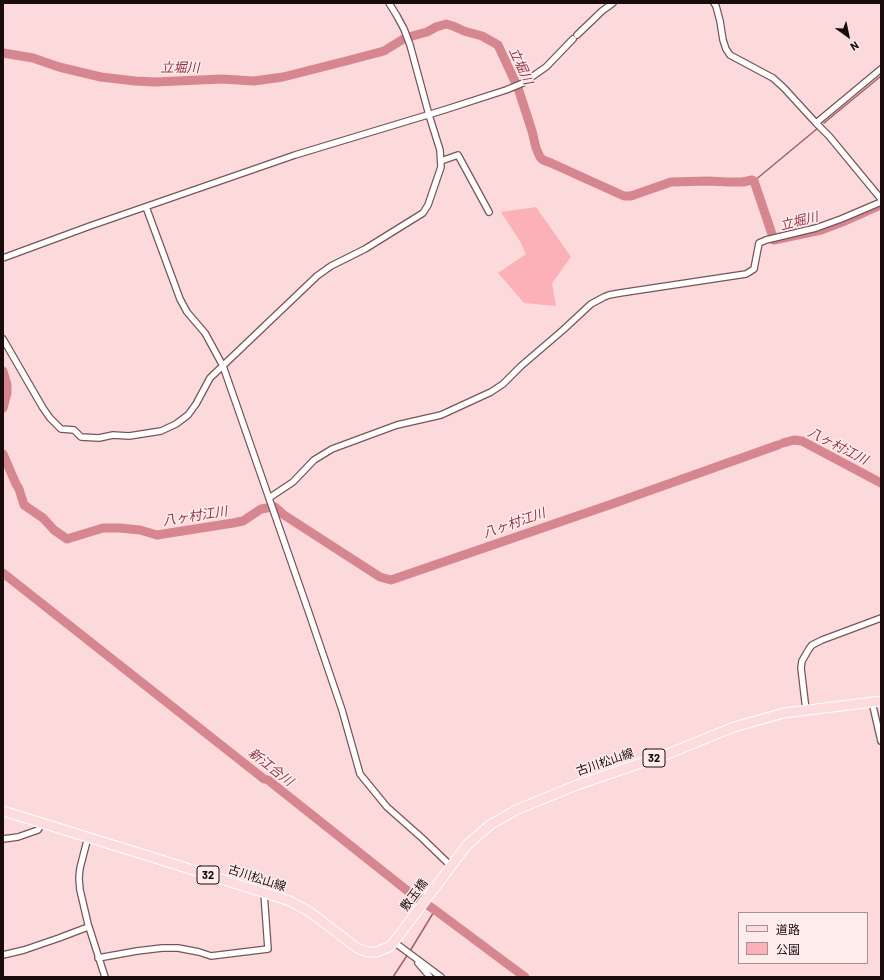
<!DOCTYPE html>
<html>
<head>
<meta charset="utf-8">
<style>
	body { margin:0 }
	#map { position:relative; width:884px; height:980px; overflow:hidden; background:#fcdadc; font-family:Barlow,"Noto Sans JP",sans-serif }
	canvas { display:block }
	.frame { position:absolute; inset:0; border:4px solid #1a0c0d; pointer-events:none }
	.legend { position:absolute; left:738px; top:912px; width:130px; height:52px; box-sizing:border-box; background:#feeced; border:1px solid #a39293; margin:0; padding:5px 7px; list-style:none; font-size:12px; color:#1a0c0d }
	.legend li { display:flex; align-items:center; gap:8px; height:20px }
	.legend b { width:20px; border:1px solid #a39293 }
	.north { position:absolute; left:828px; top:16px; width:40px; height:40px; -webkit-text-stroke:3px #feeced; paint-order:stroke; rotate:147deg; font-size:11px; font-weight:700; line-height:16px; text-align:center; color:#1a0c0d }
	.north::after { content:''; display:block; margin:auto; width:14px; height:18px; background:#1a0c0d; clip-path:polygon(50% 0,100% 100%,50% 72%,0 100%) }
</style>
</head>
<body>
<div id="map">
<canvas width="884" height="980"></canvas>
<div class="frame"></div>
<ul class="legend">
<li><b style="height:5px;background:#fddcde"></b>道路</li>
<li><b style="height:11px;background:#fcb1b8"></b>公園</li>
</ul>
<div class="north">N</div>
</div>
<script>
const ctx = document.querySelector('canvas').getContext('2d');
ctx.lineJoin = 'round';
function fillPath(path, color) { ctx.fillStyle = color; ctx.fill(path, 'evenodd'); }
const poly = rows => new Path2D(rows.map(r => 'M' + r).join(''));
function strokePath(path, color, width, dash) { ctx.strokeStyle = color; ctx.lineWidth = width; ctx.lineCap = dash ? 'butt' : 'round'; ctx.setLineDash(dash || []); ctx.stroke(path); }
function label(font, color, halo, rows, align = 'center') {
  ctx.font = font + ' Barlow,"Noto Sans JP",sans-serif'; ctx.lineWidth = 3; ctx.setLineDash([]); ctx.textBaseline = 'middle'; ctx.strokeStyle = halo; ctx.fillStyle = color; for (const [text, x, y, turn = 0] of rows) {
    ctx.save(); ctx.translate(x, y); ctx.rotate((+turn || 0) * Math.PI / 180); ctx.textAlign = isNaN(turn) ? turn : align; if (halo) ctx.strokeText(text, 0, 0); ctx.fillText(text, 0, 0); ctx.restore();
  }
}
const green = poly([
	[536,207,571,257,552,283,556,306,524,303,498,273,526,254,521,243,501,212]
]);
const stream = poly([
	[824,123,881,76],
	[754,181,818,128],
	[410,951,435,910],
	[393,977,408,954]
]);
const river = poly([
	[3,53,33,58,59,67,84,73,101,77,135,81,155,82,222,79,254,81,283,77,350,60,384,51,405,38,427,32,436,27,446,24,453,26,464,31,482,36,498,45,518,88,532,131,536,148,540,157,543,160,551,163,624,196,631,196,671,182,708,181,728,182,743,182,752,180,754,181,774,240,821,230,845,221,881,205],
	[3,371,7,385,7,393,3,408],
	[783,443,794,440,802,441,881,483],
	[3,454,16,484,19,489,24,505,43,518,54,530,67,539,103,528,120,528,140,530,157,535,233,523,243,521,261,509,267,508],
	[272,507,275,507,284,515,380,577,391,580,612,504,778,445],
	[3,573,264,779,268,780,414,896,435,910,525,977]
]);
const street = poly([
	[714,3,716,6,720,21,723,40,726,49,730,55,773,78,784,88,816,123,829,136,881,199],
	[577,35,602,11,613,3],
	[816,123,881,69],
	[441,161,458,155,489,212],
	[146,207,180,299,187,312,205,333,223,366,309,613,342,710,360,774,387,807,422,838,451,866],
	[3,258,90,226,295,155,444,110,506,90,523,83,546,67,573,39],
	[3,339,43,408,50,418,61,429,74,430,81,437,99,438,113,435,129,436,161,431,176,424,188,415,196,404,210,378,317,276,331,266,365,249,423,213,428,205,441,167,440,150,429,115,410,45,404,29,397,16,389,3],
	[269,498,293,482,314,460,332,449,397,425,441,415,491,392,503,384,521,366,563,330,591,304,604,297,609,295,620,293,746,274,754,269,759,243,766,240,816,228,841,219,881,202],
	[872,702,881,741],
	[806,710,801,668,802,661,809,649,812,645,822,640,881,618],
	[88,837,80,868,79,878,80,890,88,924,105,977],
	[3,839,18,837,38,830,42,823],
	[394,942,441,977],
	[3,955,24,950,59,938,88,927],
	[98,958,137,951,162,948,178,948,199,952,211,956,268,949,264,893],
	[418,963,430,977]
]);
const primary = poly([
	[3,811,171,863,290,901,310,912,357,948,367,952,376,952,389,947,394,942,467,845,490,825,516,810,577,785,670,753,734,727,784,713,881,701]
]);
const shields = [
	[654,758,22],
	[208,875,22]
];
const shieldNames = [
	["32",654,758],
	["32",208,875]
];
const streetNames = [
	["古川松山線",605,762,-19],
	["古川松山線",257,878,18],
	["敷玉橋",414,895,-53]
];
const waterNames = [
	["立堀川",521,66,66],
	["立堀川",180,68],
	["立堀川",799,221,-14],
	["八ヶ村江川",838,446,27],
	["八ヶ村江川",195,516,-9],
	["八ヶ村江川",514,523,-19],
	["新江合川",271,767,38]
];
fillPath(green, '#fcb1b8');
strokePath(stream, '#9e6167', 1.5);
strokePath(river, '#d6868e', 9);
strokePath(street, '#785457', 8);
strokePath(primary, '#fff', 11);
strokePath(street, '#fff', 5.5);
strokePath(primary, '#fddcde', 9);
for (const [x, y, w] of shields) { const box = new Path2D(); box.roundRect(x - w / 2, y - 9, w, 18, 3); ctx.fillStyle = '#feeced'; ctx.fill(box); strokePath(box, '#1a0c0d', 1); }
label('bold 11px', '#1a0c0d', null, shieldNames);
label('12px', '#1a0c0d', '#feeced', streetNames);
label('italic 13px', '#913242', '#feeced', waterNames);
</script>
</body>
</html>
